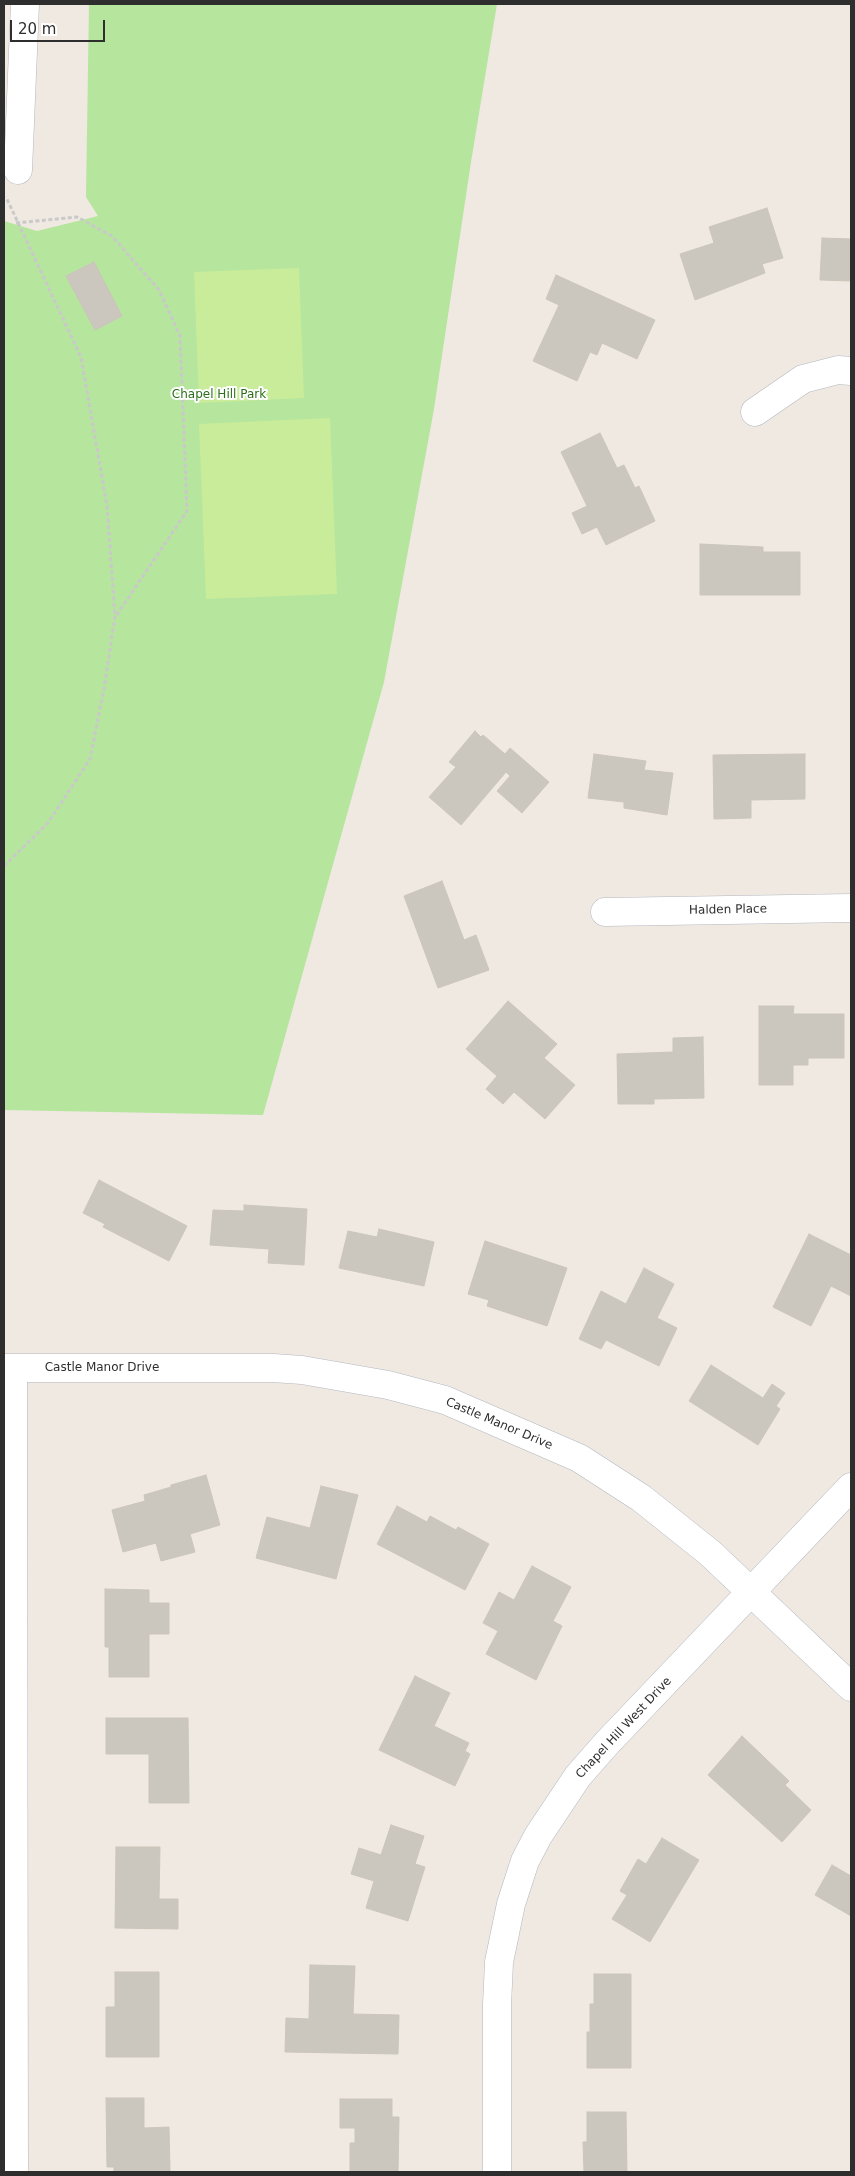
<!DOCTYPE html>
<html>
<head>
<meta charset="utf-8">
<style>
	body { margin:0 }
	#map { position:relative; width:855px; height:2176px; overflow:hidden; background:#efe9e1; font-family:"DejaVu Sans",sans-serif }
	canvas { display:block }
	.frame { position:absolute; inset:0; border:5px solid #2e2e2e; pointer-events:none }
	.scale { position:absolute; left:10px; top:20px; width:95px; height:22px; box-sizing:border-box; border:2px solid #2e2e2e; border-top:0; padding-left:6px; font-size:15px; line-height:18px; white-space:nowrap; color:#2e2e2e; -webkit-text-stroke:4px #fff; paint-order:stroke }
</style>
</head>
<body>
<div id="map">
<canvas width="855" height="2176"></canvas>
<div class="frame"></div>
<div class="scale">20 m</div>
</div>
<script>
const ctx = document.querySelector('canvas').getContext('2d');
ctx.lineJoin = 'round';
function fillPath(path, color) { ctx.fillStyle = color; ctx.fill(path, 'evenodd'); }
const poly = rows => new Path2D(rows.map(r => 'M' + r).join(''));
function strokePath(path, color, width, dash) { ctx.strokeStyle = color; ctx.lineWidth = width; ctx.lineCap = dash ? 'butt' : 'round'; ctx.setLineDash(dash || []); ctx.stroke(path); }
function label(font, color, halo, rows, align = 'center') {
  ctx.font = font + ' "DejaVu Sans",sans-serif'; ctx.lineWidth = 4; ctx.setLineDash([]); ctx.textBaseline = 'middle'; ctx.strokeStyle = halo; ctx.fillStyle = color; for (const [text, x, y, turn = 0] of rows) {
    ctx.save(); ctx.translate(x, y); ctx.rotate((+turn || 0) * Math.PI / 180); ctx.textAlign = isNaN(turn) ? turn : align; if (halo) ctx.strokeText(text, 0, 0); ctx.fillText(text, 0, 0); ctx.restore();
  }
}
const green = poly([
	[89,4,497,4,471,162,434,409,384,682,263,1115,4,1110,4,221,37,231,98,216,86,197]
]);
const pitch = poly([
	[299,268,304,398,199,403,194,272],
	[330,418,337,594,206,599,199,424]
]);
const building = poly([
	[767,208,783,258,762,264,765,273,695,300,680,254,714,243,709,227,767,208],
	[822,238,851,239,851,281,820,280,822,238],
	[94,262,122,316,95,330,66,276,94,262],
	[556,275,655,320,637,359,602,343,597,355,590,352,577,381,533,361,559,305,546,299,556,275],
	[600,433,617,468,624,465,635,488,639,486,655,521,606,545,597,527,582,534,572,513,587,506,561,452,600,433],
	[700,544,763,547,763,552,800,552,800,595,700,595,700,544],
	[475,731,481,737,483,735,505,754,510,748,549,782,522,813,497,791,510,776,506,772,461,825,429,797,456,767,449,762,475,731],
	[594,754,646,761,644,770,673,773,667,815,624,808,624,802,588,798,594,754],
	[805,754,805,799,751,800,751,818,714,819,713,755,805,754],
	[442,881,464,940,476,935,489,970,438,988,404,896,442,881],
	[508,1001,557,1044,544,1058,575,1085,545,1119,514,1092,503,1104,486,1089,497,1076,466,1049,508,1001],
	[759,1006,794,1006,793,1014,844,1014,844,1058,808,1058,808,1065,793,1065,793,1085,759,1085,759,1006],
	[703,1037,704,1098,654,1099,654,1104,618,1104,617,1054,673,1052,673,1038,703,1037],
	[99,1180,187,1226,169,1261,103,1227,105,1224,83,1213,99,1180],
	[244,1205,307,1209,304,1265,268,1263,269,1249,210,1245,213,1210,244,1211,244,1205],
	[379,1229,434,1242,424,1286,339,1268,348,1231,377,1237,379,1229],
	[809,1234,851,1255,851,1296,831,1286,811,1326,773,1307,809,1234],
	[485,1241,567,1268,547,1326,487,1306,489,1300,468,1294,485,1241],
	[644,1268,674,1284,657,1318,677,1328,659,1366,606,1340,601,1349,579,1339,601,1291,626,1304,644,1268],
	[711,1365,763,1398,772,1384,785,1393,776,1406,780,1409,758,1445,689,1401,711,1365],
	[206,1475,220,1525,190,1534,195,1552,161,1561,156,1543,123,1552,112,1510,145,1501,144,1495,171,1487,171,1485,206,1475],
	[321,1486,358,1495,336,1579,256,1558,267,1517,310,1528,321,1486],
	[397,1506,427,1522,430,1516,456,1530,458,1527,489,1544,465,1590,377,1544,397,1506],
	[532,1566,571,1587,553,1621,562,1626,536,1680,486,1654,498,1631,483,1623,499,1592,514,1600,532,1566],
	[105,1589,149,1590,149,1603,169,1603,169,1634,149,1634,149,1677,109,1677,109,1647,105,1647,105,1589],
	[415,1676,450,1693,434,1726,469,1743,465,1751,470,1754,455,1786,379,1750,415,1676],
	[106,1718,188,1718,189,1803,149,1803,149,1754,106,1754,106,1718],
	[742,1736,789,1781,785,1785,811,1810,782,1842,708,1775,742,1736],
	[391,1825,424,1836,415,1864,425,1867,408,1921,366,1908,374,1881,351,1874,359,1848,381,1855,391,1825],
	[662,1838,699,1860,650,1942,612,1919,627,1895,620,1891,638,1859,646,1864,662,1838],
	[116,1847,160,1847,159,1899,178,1899,178,1929,115,1928,116,1847],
	[832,1865,851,1876,851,1916,815,1895,832,1865],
	[310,1965,355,1966,353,2014,399,2015,398,2054,285,2052,286,2018,309,2019,310,1965],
	[115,1972,159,1972,159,2057,106,2057,106,2007,115,2007,115,1972],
	[594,1974,631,1974,631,2068,587,2068,587,2032,590,2032,590,2004,594,2004,594,1974],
	[106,2098,144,2098,144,2128,169,2127,170,2172,114,2172,114,2167,107,2167,106,2098],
	[340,2099,392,2099,392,2117,399,2117,398,2172,350,2172,350,2143,355,2143,355,2128,340,2128,340,2099],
	[587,2112,626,2112,627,2172,584,2172,583,2142,587,2142,587,2112]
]);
const path = poly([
	[16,223,77,217,112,236,159,290,180,336,187,511,116,616],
	[4,866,48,823,90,759,104,689,115,616,107,506,81,357,6,197]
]);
const minor = poly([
	[18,170,25,4],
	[755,412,803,379,838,370,851,371],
	[605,912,851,908],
	[4,1368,273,1368,302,1370,388,1385,445,1400,579,1458,641,1498,710,1553,851,1687],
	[13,1368,14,2172],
	[497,2172,497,2005,499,1962,511,1904,525,1861,538,1836,578,1776,607,1743,851,1487]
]);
const parkNames = [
	["Chapel Hill Park",219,395]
];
const streetNames = [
	["Halden Place",728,910,-1],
	["Castle Manor Drive",102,1368],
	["Castle Manor Drive",499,1424,23],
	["Chapel Hill West Drive",624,1728,-47]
];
fillPath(green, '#b6e59e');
fillPath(pitch, '#c9ec9a');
fillPath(building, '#cbc7bf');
strokePath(building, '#cbc5ba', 1);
strokePath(minor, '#b4b7c1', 29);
strokePath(path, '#c9c9c9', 3, [4, 2.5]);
strokePath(minor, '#fff', 28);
label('12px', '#2c6e1b', '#fff', parkNames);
label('12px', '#2e2e2e', '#fff', streetNames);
</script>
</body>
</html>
